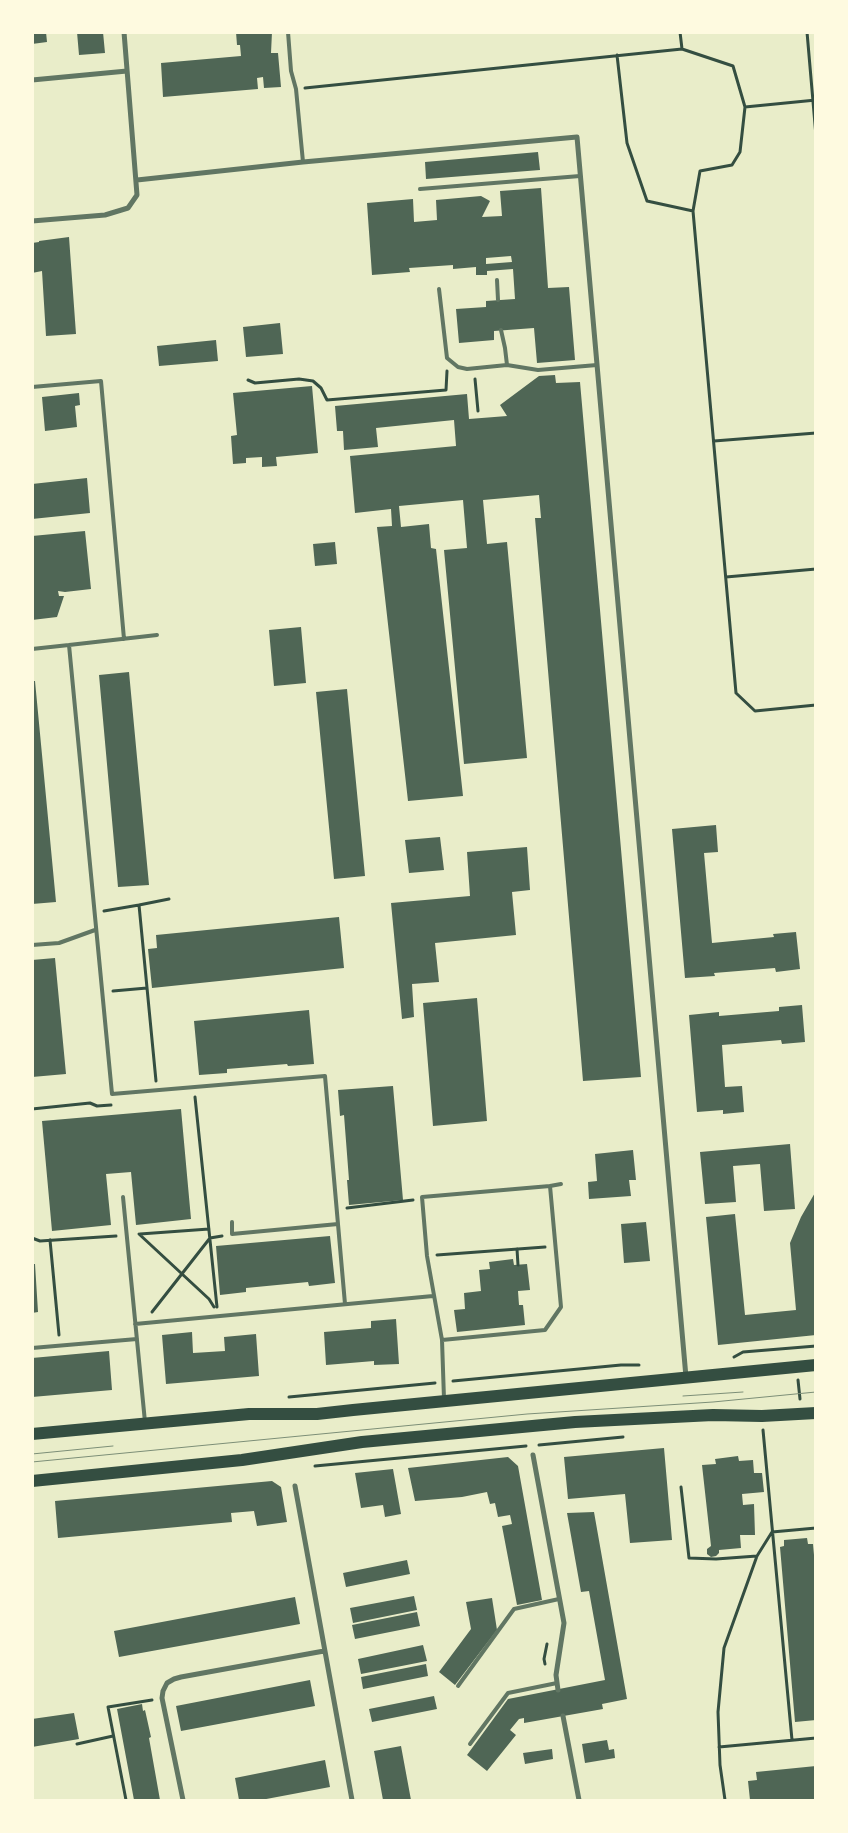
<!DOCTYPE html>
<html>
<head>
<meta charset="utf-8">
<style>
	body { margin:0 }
	#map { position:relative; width:848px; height:1833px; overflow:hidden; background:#e9edc9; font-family:"Roboto Condensed",sans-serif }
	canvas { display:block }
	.frame { position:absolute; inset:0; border:34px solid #fefae0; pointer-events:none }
</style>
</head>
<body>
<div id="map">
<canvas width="848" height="1833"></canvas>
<div class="frame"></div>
</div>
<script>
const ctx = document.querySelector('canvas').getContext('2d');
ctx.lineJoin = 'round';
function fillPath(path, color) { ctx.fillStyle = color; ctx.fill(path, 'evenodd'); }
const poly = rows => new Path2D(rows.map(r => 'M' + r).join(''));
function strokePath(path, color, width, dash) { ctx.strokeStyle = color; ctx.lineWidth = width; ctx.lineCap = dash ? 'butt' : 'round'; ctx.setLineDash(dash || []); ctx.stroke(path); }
const building = poly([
	[32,32,46,32,47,42,32,44],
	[77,32,103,32,105,53,79,55],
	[236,32,272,32,271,53,278,53,281,87,264,88,263,77,257,78,258,89,163,97,161,63,241,56,240,45,237,45],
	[538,152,540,170,426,179,425,162],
	[541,188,548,288,569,287,575,360,537,363,534,328,494,331,494,340,459,343,456,309,486,307,486,301,515,299,513,269,487,271,487,275,476,275,476,267,453,269,453,265,409,268,410,272,372,275,367,203,413,199,414,222,437,220,436,200,481,196,490,201,482,217,502,216,500,191],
	[511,256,512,262,486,264,486,258],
	[69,237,76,334,46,336,42,271,32,273,32,243,39,242,39,241],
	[280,323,283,354,246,357,243,327],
	[216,340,218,361,159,366,157,346],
	[555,375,556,383,580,382,641,1077,583,1081,535,518,541,518,539,495,483,500,487,544,507,542,527,758,464,764,444,550,467,548,463,500,399,506,401,527,429,524,431,548,436,549,463,796,408,801,377,527,392,526,391,509,355,513,350,456,456,446,454,420,376,428,378,447,344,450,343,431,337,431,335,406,467,394,469,419,507,416,500,405,539,376],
	[312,386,318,453,276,457,277,466,262,467,262,457,246,458,246,463,233,464,231,436,237,435,233,393],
	[79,393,80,405,75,406,77,427,45,431,42,397],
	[87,478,90,513,32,519,32,484],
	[85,531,91,589,65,592,58,591,59,596,64,596,57,617,32,620,32,536],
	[335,542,337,564,315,566,313,544],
	[301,627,306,683,274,686,269,630],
	[129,672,149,885,118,887,99,675],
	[32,681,35,681,56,902,32,904],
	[347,689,365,876,334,879,316,692],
	[716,825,718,852,704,853,712,943,774,937,773,934,796,932,800,969,776,972,775,968,714,973,715,976,685,978,672,829],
	[440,837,444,870,409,873,405,840],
	[527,847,530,890,512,892,516,935,435,943,439,982,412,984,414,1017,402,1019,391,903,470,896,467,852],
	[339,917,344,968,152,988,148,949,157,948,156,935],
	[55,958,66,1074,32,1077,32,960],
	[477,998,487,1121,433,1126,423,1003],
	[802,1005,805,1042,782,1044,781,1040,722,1045,725,1087,742,1086,744,1112,723,1114,723,1110,697,1112,689,1015,719,1012,719,1016,779,1011,779,1007],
	[309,1010,314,1064,288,1066,287,1064,227,1069,227,1073,199,1075,194,1021],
	[393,1086,403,1200,349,1205,347,1180,349,1180,344,1115,340,1116,338,1090],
	[181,1109,191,1219,136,1225,131,1172,106,1174,111,1225,52,1231,42,1121],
	[790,1144,795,1209,764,1211,760,1164,733,1166,736,1202,705,1204,700,1152],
	[633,1150,636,1180,629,1180,631,1196,589,1199,588,1182,597,1181,595,1154],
	[816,1191,816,1335,718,1345,706,1217,735,1214,745,1315,796,1310,790,1243,801,1217],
	[646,1222,650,1261,624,1263,621,1224],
	[330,1236,335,1283,309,1286,308,1282,246,1288,246,1292,220,1295,216,1246],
	[513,1259,514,1265,527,1264,530,1290,518,1291,519,1305,523,1305,525,1325,457,1332,454,1310,465,1309,464,1293,481,1291,479,1270,490,1269,489,1262],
	[32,1264,35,1264,38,1312,32,1313],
	[396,1319,399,1364,374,1365,374,1361,326,1365,324,1332,371,1328,371,1321],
	[192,1332,193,1353,225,1351,224,1337,256,1334,259,1376,166,1384,162,1335],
	[109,1351,112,1390,32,1397,32,1358],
	[664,1448,672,1540,630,1543,625,1494,568,1499,564,1457],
	[738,1456,739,1461,753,1460,754,1473,762,1473,764,1492,742,1494,743,1505,754,1504,755,1535,740,1535,741,1548,719,1550,719,1553,716,1556,711,1557,707,1554,707,1549,711,1546,702,1465,716,1464,715,1459],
	[508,1457,518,1466,542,1600,517,1605,502,1526,512,1524,510,1515,498,1517,495,1503,490,1504,487,1492,462,1497,415,1501,408,1468],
	[393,1469,401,1514,385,1517,383,1505,361,1508,355,1473],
	[272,1481,281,1487,287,1522,257,1526,254,1511,231,1513,232,1522,58,1538,55,1501],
	[594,1512,627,1699,602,1704,603,1709,524,1723,524,1718,519,1719,510,1730,516,1735,487,1771,467,1755,508,1699,605,1680,589,1591,581,1592,567,1513],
	[807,1538,808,1544,813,1544,816,1577,816,1720,795,1722,780,1547,784,1546,784,1540],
	[407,1560,410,1574,346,1587,343,1573],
	[414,1596,417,1610,353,1623,350,1608],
	[295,1597,300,1624,119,1657,114,1631],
	[492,1598,497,1630,455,1685,439,1672,471,1629,466,1602],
	[417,1612,420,1626,355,1639,352,1625],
	[423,1645,427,1661,361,1674,358,1659],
	[426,1664,428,1676,363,1689,361,1677],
	[310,1680,315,1706,181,1731,176,1706],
	[434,1696,437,1709,372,1722,369,1709],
	[142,1704,143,1711,145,1710,151,1737,149,1738,160,1800,134,1800,117,1709],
	[74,1713,79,1739,32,1747,32,1719],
	[607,1740,609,1750,614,1749,615,1758,585,1763,582,1744],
	[401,1746,411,1800,383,1800,374,1751],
	[552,1749,553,1759,525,1764,523,1753],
	[325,1760,330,1787,261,1800,239,1800,235,1778],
	[816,1766,816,1800,750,1800,748,1781,757,1780,756,1772]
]);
const path = poly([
	[680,32,682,49],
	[807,32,816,136],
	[617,55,627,143,647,201,693,211],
	[305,88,682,49,733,66,745,107,740,152,732,165,700,171,693,211,736,693,755,711,816,705],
	[745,107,816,100],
	[475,379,478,411],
	[248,380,255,383,299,379,313,381,321,388,327,400,446,390,447,371],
	[714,441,816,433],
	[726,577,816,569],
	[104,911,139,905],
	[113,991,147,988],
	[156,1081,139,905,169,899],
	[195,1097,217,1307],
	[32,1109,90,1103,97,1106,111,1105],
	[347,1208,413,1200],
	[139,1234,209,1299,214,1307],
	[140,1234,209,1229],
	[32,1238,40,1241,116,1236],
	[50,1240,59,1335],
	[517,1249,518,1265],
	[437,1255,545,1247],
	[152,1312,210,1238,222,1236],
	[734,1357,743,1352,816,1346],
	[798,1380,800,1399],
	[453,1381,621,1365,639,1365],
	[289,1397,435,1383],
	[763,1430,792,1740],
	[539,1445,623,1437],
	[315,1466,526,1446],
	[681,1487,689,1558,716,1559,757,1556],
	[545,1664,544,1659,547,1644],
	[77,1744,113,1736],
	[719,1747,816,1738],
	[126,1800,108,1707,152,1700],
	[725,1800,720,1765,718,1712,724,1648,757,1556,772,1532,816,1528]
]);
const service = poly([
	[288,32,291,71,296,89,303,162],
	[420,189,580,176],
	[497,280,498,300],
	[439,289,447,358,458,367,467,369,507,365],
	[501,330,505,348,507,365,538,370,597,365],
	[32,387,101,381,124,639],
	[69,645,157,635],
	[32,649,69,645,112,1094,325,1076,345,1304],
	[32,945,59,943,95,930],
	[550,1186,561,1184],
	[123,1197,145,1422],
	[232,1222,232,1234,338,1224],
	[135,1324,433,1296],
	[442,1340,545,1330,561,1307,550,1186,422,1197,427,1256,442,1340,444,1399],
	[32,1348,137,1339],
	[458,1686,514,1609,559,1599],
	[470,1744,508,1693,557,1683]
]);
const minor = poly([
	[32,80,127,71],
	[137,180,303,162,577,137,686,1377],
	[32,221,105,215,128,208,137,195,124,32],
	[533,1455,564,1623,556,1675,558,1690],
	[295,1486,352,1800],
	[563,1716,579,1800],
	[183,1800,162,1698,163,1691,167,1683,174,1679,181,1677,324,1651]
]);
const primary = poly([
	[32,1434,249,1414,317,1414,353,1410,816,1365],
	[32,1481,242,1460,362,1442,575,1422,713,1415,762,1416,816,1413]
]);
const tram = poly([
	[683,1396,743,1392],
	[32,1454,113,1446],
	[32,1462,527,1414,713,1402,816,1392]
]);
fillPath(building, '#4f6655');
strokePath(path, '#344e41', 3);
strokePath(service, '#617663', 4);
strokePath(minor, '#617663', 5);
strokePath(primary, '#344e41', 12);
strokePath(tram, '#7c8e77', 1);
</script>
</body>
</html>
